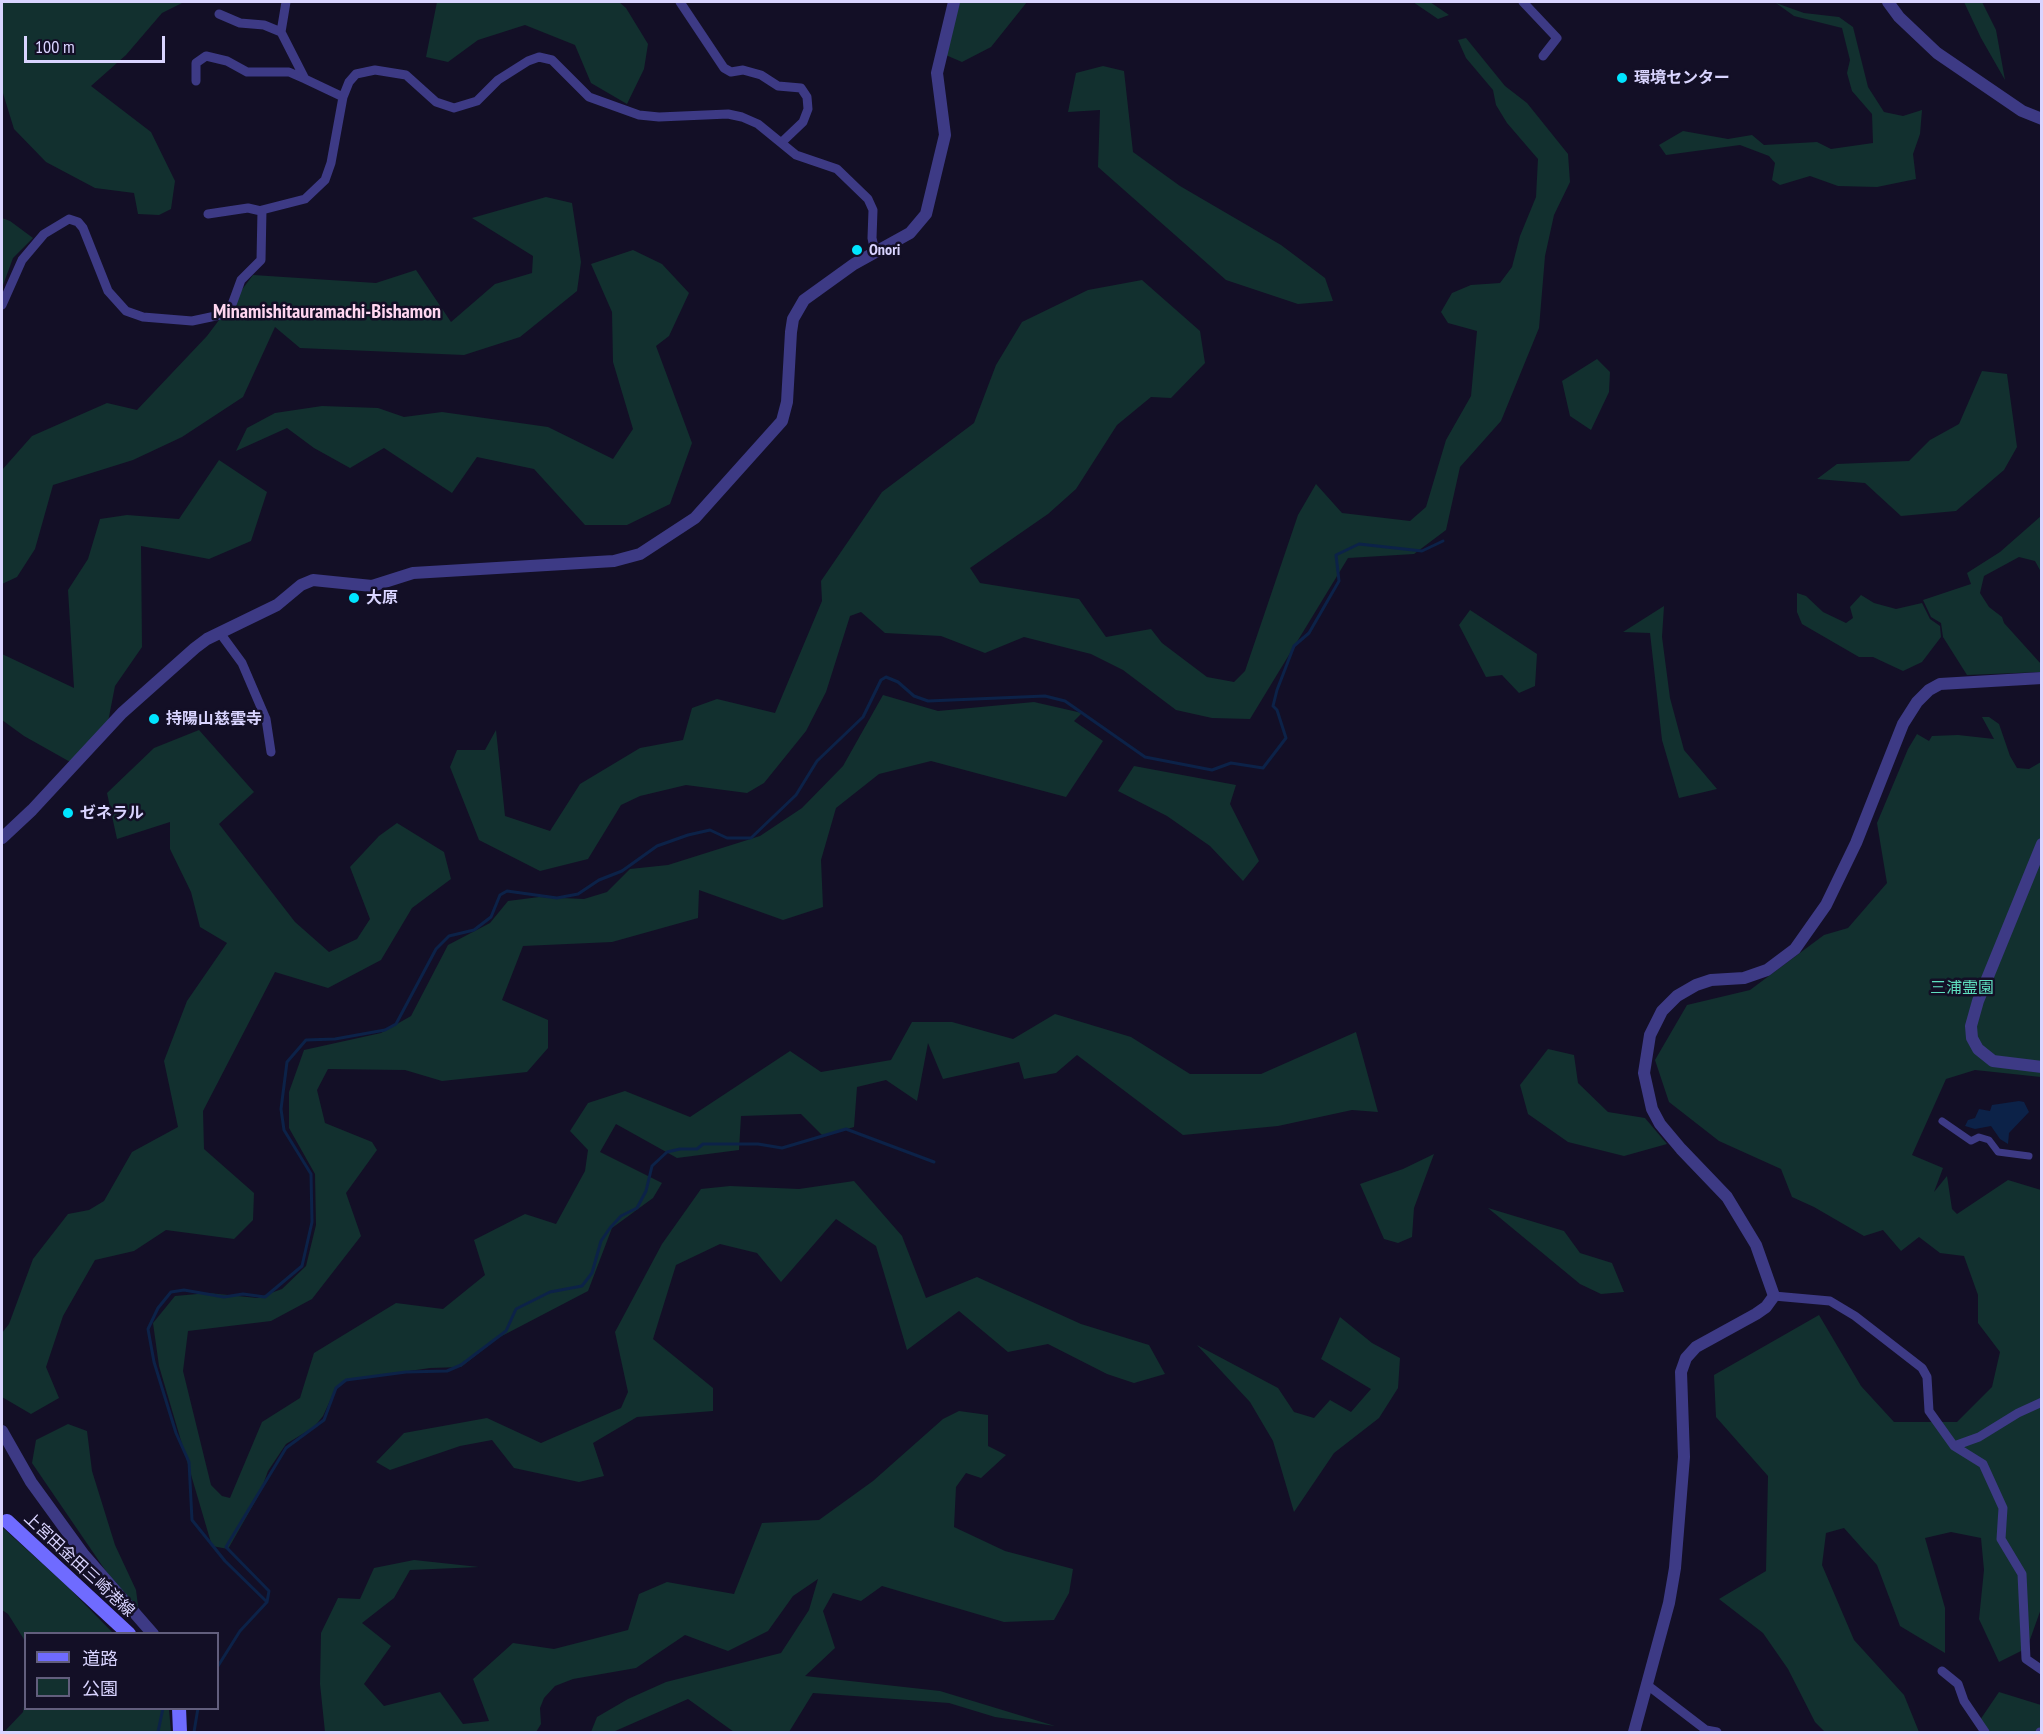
<!DOCTYPE html>
<html>
<head>
<meta charset="utf-8">
<style>
	body { margin:0 }
	#map { position:relative; width:2043px; height:1734px; overflow:hidden; background:#130f26; font-family:"PT Sans Narrow","Noto Sans JP",sans-serif }
	canvas { display:block }
	.frame { position:absolute; inset:0; border:3px solid #d9d4ff; pointer-events:none }
	.legend { position:absolute; left:24px; top:1632px; width:195px; height:78px; box-sizing:border-box; background:#130f26; border:2px solid #625e7d; margin:0; padding:8px 10px; list-style:none; font-size:18px; color:#d9d4ff }
	.legend li { display:flex; align-items:center; gap:12px; height:30px }
	.legend b { width:30px; border:2px solid #625e7d }
	.scale { position:absolute; left:24px; top:36px; width:141px; height:27px; box-sizing:border-box; border:3px solid #d9d4ff; border-top:0; padding-left:8px; font-size:18px; line-height:21px; white-space:nowrap; color:#d9d4ff; -webkit-text-stroke:4px #130f26; paint-order:stroke }
</style>
</head>
<body>
<div id="map">
<canvas width="2043" height="1734"></canvas>
<div class="frame"></div>
<ul class="legend">
<li><b style="height:8px;background:#6f6bff"></b>道路</li>
<li><b style="height:16px;background:#12302f"></b>公園</li>
</ul>
<div class="scale">100 m</div>
</div>
<script>
const ctx = document.querySelector('canvas').getContext('2d');
ctx.lineJoin = 'round';
function fillPath(path, color) { ctx.fillStyle = color; ctx.fill(path, 'evenodd'); }
const poly = rows => new Path2D(rows.map(r => 'M' + r).join(''));
function strokePath(path, color, width, dash) { ctx.strokeStyle = color; ctx.lineWidth = width; ctx.lineCap = dash ? 'butt' : 'round'; ctx.setLineDash(dash || []); ctx.stroke(path); }
function label(font, color, halo, rows, align = 'center') {
  ctx.font = font + ' "PT Sans Narrow","Noto Sans JP",sans-serif'; ctx.lineWidth = 5; ctx.setLineDash([]); ctx.textBaseline = 'middle'; ctx.strokeStyle = halo; ctx.fillStyle = color; for (const [text, x, y, turn = 0] of rows) {
    ctx.save(); ctx.translate(x, y); ctx.rotate((+turn || 0) * Math.PI / 180); ctx.textAlign = isNaN(turn) ? turn : align; if (halo) ctx.strokeText(text, 0, 0); ctx.fillText(text, 0, 0); ctx.restore();
  }
}
const green = poly([
	[2,2,184,2,162,13,126,55,91,86,151,132,175,181,171,209,159,215,138,214,134,193,95,188,46,162,14,129,2,90],
	[437,2,619,2,626,8,648,44,644,69,627,104,591,83,575,45,525,25,478,40,448,62,426,57],
	[953,2,1027,2,991,47,962,62,941,53],
	[1413,2,1430,2,1449,15,1438,19],
	[1964,2,1982,2,1996,30,2005,80,1981,38],
	[1776,3,1804,13,1839,17,1853,27,1868,87,1884,112,1903,116,1922,110,1920,134,1913,154,1916,179,1877,187,1838,186,1810,176,1780,185,1772,180,1775,163,1769,156,1740,145,1666,155,1659,145,1683,131,1728,139,1752,135,1764,145,1817,142,1831,149,1873,143,1872,114,1852,91,1847,73,1850,60,1842,28,1794,16],
	[1466,38,1505,86,1527,103,1568,154,1570,182,1554,215,1545,256,1539,328,1501,421,1460,467,1446,530,1414,554,1348,558,1250,719,1212,718,1176,710,1123,670,1091,654,1024,637,985,653,941,636,885,633,861,612,850,616,826,692,806,731,764,783,747,793,686,785,640,796,621,805,588,859,540,871,479,840,450,767,457,750,485,750,496,730,505,816,550,831,580,784,640,748,683,740,692,708,717,699,775,713,822,601,821,581,882,492,974,423,996,365,1022,322,1088,290,1142,280,1200,331,1205,363,1171,398,1151,397,1117,425,1076,489,1048,514,970,568,980,583,1079,599,1106,637,1151,629,1162,643,1207,677,1234,682,1245,671,1298,515,1316,484,1342,513,1410,521,1426,507,1446,440,1471,396,1477,331,1448,323,1441,312,1452,293,1471,285,1500,283,1512,267,1520,236,1536,197,1538,159,1507,123,1496,105,1493,90,1466,58,1458,40],
	[1103,66,1124,71,1133,152,1180,186,1281,245,1325,278,1333,301,1298,304,1226,280,1098,167,1100,110,1068,112,1076,73],
	[546,197,572,203,581,262,577,291,520,337,464,355,300,348,275,327,243,397,182,437,133,460,53,485,35,549,17,577,2,584,2,470,32,436,107,403,137,410,207,336,253,275,376,283,416,270,451,322,495,284,532,273,533,256,472,218],
	[2,218,10,221,33,238,13,258,2,288],
	[633,250,662,264,689,293,669,336,656,346,692,443,670,504,627,525,585,525,534,469,477,457,452,493,384,448,350,468,314,448,287,428,236,451,247,428,275,413,322,406,378,408,404,417,442,412,548,427,613,459,633,429,613,362,612,312,591,264],
	[1597,359,1610,372,1609,392,1591,430,1570,416,1562,381],
	[1982,371,2007,374,2017,447,2004,470,1956,511,1901,516,1865,483,1817,479,1837,464,1909,461,1930,440,1959,424],
	[219,460,267,492,251,541,209,559,141,546,142,647,115,686,108,722,72,763,24,736,2,720,2,654,74,688,68,590,88,559,100,519,127,515,179,519],
	[2041,516,2041,572,2035,561,2019,557,1984,576,1980,593,1989,607,2002,617,2004,623,2041,664,2041,672,1967,675,1943,637,1941,623,1931,617,1923,600,1971,584,1967,573,2000,552],
	[1797,593,1806,596,1823,612,1846,623,1853,618,1850,607,1861,595,1874,603,1896,609,1922,603,1930,619,1940,626,1941,637,1922,662,1903,671,1873,657,1859,657,1802,624,1797,612],
	[1664,606,1662,637,1670,698,1684,750,1717,789,1679,798,1662,740,1650,633,1623,632],
	[1470,610,1537,654,1535,686,1519,693,1502,675,1486,677,1459,625],
	[883,695,938,711,1034,702,1082,713,1074,721,1103,741,1066,797,931,761,879,774,836,808,821,860,823,907,783,920,699,890,698,918,612,942,523,946,502,1000,548,1020,548,1048,527,1072,442,1081,405,1070,328,1069,317,1090,325,1123,372,1142,377,1150,346,1193,361,1236,312,1299,271,1321,188,1331,183,1371,211,1485,222,1496,230,1498,262,1422,300,1398,314,1353,396,1303,443,1309,485,1275,474,1240,525,1214,556,1224,585,1171,588,1150,570,1131,588,1103,625,1091,690,1117,790,1051,821,1072,891,1060,912,1022,952,1022,1013,1039,1055,1014,1131,1037,1190,1074,1261,1074,1356,1032,1378,1112,1352,1110,1278,1126,1183,1135,1077,1055,1056,1073,1024,1079,1019,1062,943,1079,928,1043,917,1101,886,1080,857,1087,854,1127,823,1136,801,1114,741,1116,739,1150,677,1158,616,1124,600,1152,662,1183,653,1198,612,1228,588,1291,498,1338,461,1367,430,1368,347,1380,335,1390,323,1416,314,1427,286,1444,268,1471,260,1493,228,1549,212,1546,159,1366,153,1323,175,1296,209,1293,257,1298,282,1289,306,1266,316,1225,315,1174,289,1128,289,1092,304,1050,381,1033,411,1016,448,945,490,923,508,901,539,897,584,899,607,892,630,869,668,865,760,836,802,808,843,766],
	[1982,717,1989,717,1999,724,2010,756,2017,768,2029,769,2041,762,2041,1077,1975,1070,1946,1079,1912,1155,1943,1168,1934,1192,1947,1176,1952,1209,1957,1214,2008,1180,2041,1190,2042,1606,2027,1648,1999,1662,1979,1619,1984,1570,1981,1538,1951,1532,1925,1538,1945,1608,1945,1653,1900,1626,1877,1565,1844,1528,1826,1533,1822,1565,1854,1640,1904,1695,1919,1732,1825,1732,1815,1722,1788,1669,1763,1633,1719,1599,1766,1571,1768,1476,1716,1417,1714,1375,1819,1315,1861,1386,1894,1422,1957,1422,1992,1387,2000,1352,1978,1323,1978,1295,1964,1256,1940,1253,1919,1237,1901,1251,1883,1230,1864,1236,1814,1207,1792,1197,1781,1169,1719,1141,1669,1102,1655,1060,1687,1005,1750,990,1824,935,1848,928,1887,883,1877,823,1908,749,1917,734,1929,741,1932,736,1958,735,1994,739],
	[199,730,254,792,219,824,295,922,329,952,357,939,370,919,350,867,379,836,397,823,444,852,451,879,412,908,381,960,328,988,275,972,203,1111,204,1149,254,1193,253,1220,234,1239,166,1230,134,1251,95,1260,63,1316,46,1367,59,1398,31,1414,2,1397,2,1333,9,1324,33,1259,68,1214,89,1210,104,1201,132,1152,178,1127,164,1061,187,1001,227,943,200,927,191,892,170,849,170,822,117,839,107,793,154,748],
	[1134,766,1236,785,1230,804,1259,861,1243,881,1210,846,1167,816,1118,791],
	[1548,1049,1574,1055,1578,1083,1608,1112,1645,1118,1667,1144,1624,1156,1568,1142,1528,1114,1520,1085],
	[1434,1154,1414,1208,1412,1237,1398,1243,1384,1239,1360,1184,1403,1169],
	[854,1181,902,1236,926,1298,977,1277,1081,1324,1149,1345,1165,1374,1134,1383,1107,1374,1048,1344,1008,1352,959,1311,907,1350,876,1246,836,1219,781,1282,757,1253,720,1244,676,1265,653,1339,713,1388,713,1411,637,1417,593,1443,604,1476,579,1482,514,1468,492,1440,460,1446,390,1470,376,1462,404,1433,487,1418,541,1443,621,1408,628,1392,615,1332,662,1244,701,1189,730,1186,799,1189],
	[1488,1208,1564,1231,1580,1253,1612,1263,1624,1292,1601,1294,1580,1284],
	[1340,1317,1372,1343,1400,1358,1398,1388,1379,1418,1334,1453,1294,1512,1273,1441,1250,1402,1197,1345,1278,1388,1294,1412,1314,1418,1330,1400,1351,1412,1371,1389,1321,1359],
	[959,1411,988,1415,988,1446,1006,1455,981,1478,966,1473,956,1487,954,1527,1005,1551,1073,1569,1069,1593,1054,1620,1004,1622,882,1586,861,1601,833,1593,823,1611,835,1648,805,1676,940,1691,1055,1726,995,1717,949,1703,813,1693,789,1732,734,1732,688,1699,613,1732,591,1732,597,1717,628,1699,666,1682,781,1653,809,1610,818,1579,793,1596,768,1631,728,1651,685,1635,636,1668,573,1679,555,1686,544,1698,540,1708,541,1724,536,1732,325,1732,320,1684,321,1633,338,1598,360,1599,374,1568,414,1560,479,1567,410,1570,394,1598,362,1623,391,1646,364,1684,384,1706,440,1692,463,1724,489,1721,473,1679,513,1643,554,1649,628,1630,639,1594,667,1582,734,1594,762,1523,819,1520,873,1481,943,1419],
	[68,1424,87,1431,92,1471,115,1545,136,1590,140,1621,32,1463,36,1440],
	[2,1527,68,1587,113,1633,26,1634,25,1641,8,1614,2,1610],
	[1999,1692,2041,1705,2041,1732,1982,1732,1978,1723],
	[25,1700,26,1708,169,1709,171,1732,4,1732,23,1712]
]);
const water = poly([
	[2019,1101,2024,1102,2029,1112,2009,1133,2008,1144,2000,1139,1991,1126,1975,1129,1965,1126,1968,1120,1975,1118,1979,1109,1990,1111,1992,1105]
]);
const stream = poly([
	[267,1602,225,1561,192,1520,189,1462,176,1433,154,1362,148,1329,158,1308,171,1292,184,1290,224,1297,243,1294,265,1297,302,1266,312,1222,311,1174,284,1130,281,1109,287,1062,306,1040,335,1039,385,1030,396,1024,436,949,449,936,474,930,491,917,500,895,507,891,557,898,578,894,599,880,622,871,657,846,688,835,710,830,727,838,751,838,796,795,817,761,863,717,881,680,886,677,898,682,914,696,928,701,1045,696,1065,701,1145,757,1212,770,1231,763,1263,768,1286,738,1277,710,1273,706,1277,690,1294,646,1309,633,1339,581,1336,555,1359,544,1422,551,1443,541],
	[218,1666,240,1631,267,1602,269,1591,226,1547,286,1448,324,1420,336,1388,346,1380,406,1372,447,1371,461,1365,506,1331,516,1309,550,1292,582,1286,592,1273,601,1241,610,1228,621,1216,637,1208,646,1191,652,1166,667,1152,680,1149,697,1149,703,1144,758,1144,782,1148,846,1129,934,1162],
	[158,1732,163,1708],
	[194,1732,198,1708]
]);
const pedestrian = poly([
	[1942,1121,1971,1141,1979,1137,1989,1140,1998,1152,2029,1156]
]);
const minor = poly([
	[286,2,281,32,305,79,343,97],
	[680,2,724,68,731,72,743,70,761,75,778,86,801,88,807,97,808,109,803,122,782,142],
	[1523,2,1557,38,1543,56],
	[219,14,240,23,264,25,281,32],
	[196,81,196,63,206,56,227,61,247,72,289,72,305,79],
	[208,214,248,208,261,211],
	[2,305,22,260,44,234,69,219,78,222,83,228,108,291,126,311,143,317,192,321,225,314,230,310,241,280,261,260,262,210,305,199,325,180,331,163,343,97,349,82,356,74,375,70,406,75,436,102,454,108,477,101,498,80,528,61,539,57,552,60,589,97,639,115,659,117,728,114,742,117,758,124,796,155,837,169,868,199,873,210,872,238,875,252],
	[220,633,242,663,266,719,271,752],
	[1774,1296,1830,1301,1855,1316,1922,1368,1927,1377,1929,1411,1954,1446,1983,1464,2003,1508,2001,1539,2022,1574,2026,1659,2042,1670],
	[1954,1446,1979,1437,2018,1413,2042,1402],
	[1942,1671,1958,1684,1964,1701,1985,1732],
	[1646,1684,1706,1730,1717,1732],
	[2040,1732,2042,1732]
]);
const tertiary = poly([
	[1888,2,1899,17,1937,53,2022,111,2042,119],
	[2,838,32,810,122,713,195,648,207,639,277,605,301,585,313,580,372,586,413,573,614,561,640,554,695,518,782,421,787,402,791,332,793,319,804,300,854,264,910,233,926,214,945,135,937,73,954,2],
	[2042,844,1978,1001,1971,1026,1972,1038,1978,1049,1993,1061,2042,1067],
	[2,1431,31,1482,84,1555,153,1634],
	[1634,1732,1669,1603,1675,1568,1684,1457,1681,1372,1686,1358,1696,1347,1756,1314,1766,1307,1774,1296,1756,1245,1727,1197,1681,1149,1660,1124,1652,1109,1644,1073,1650,1035,1662,1011,1677,996,1696,985,1711,980,1744,978,1767,970,1795,949,1826,905,1856,843,1903,724,1917,702,1929,690,1940,684,2042,678]
]);
const secondary = poly([
	[7,1521,129,1634],
	[179,1708,180,1732]
]);
const markers = [
	[1622,78,6,"#00e5ff"],
	[857,250,6,"#00e5ff"],
	[354,598,6,"#00e5ff"],
	[154,719,6,"#00e5ff"],
	[68,813,6,"#00e5ff"]
];
const poiNames = [
	["環境センター",1634,78],
	["Onori",869,250],
	["大原",366,598],
	["持陽山慈雲寺",166,719],
	["ゼネラル",80,813]
];
const parkNames = [
	["三浦霊園",1962,988]
];
const streetNames = [
	["上宮田金田三崎港線",79,1565,43]
];
const quarterNames = [
	["Minamishitauramachi-Bishamon",327,312]
];
fillPath(green, '#12302f');
fillPath(water, '#0c2248');
strokePath(stream, '#0c2248', 3);
strokePath(pedestrian, '#3d3a85', 7);
strokePath(minor, '#3d3a85', 9);
strokePath(tertiary, '#3d3a85', 12);
strokePath(secondary, '#6f6bff', 14);
for (const [x, y, r, color] of markers) { const dot = new Path2D(); dot.arc(x, y, r, 0, 2 * Math.PI); ctx.fillStyle = color; ctx.fill(dot); strokePath(dot, '#130f26', 2); }
label('bold 16px', '#d9d4ff', '#130f26', poiNames, 'left');
label('16px', '#5fe0c0', '#130f26', parkNames);
label('16px', '#d9d4ff', '#130f26', streetNames);
label('bold 20px', '#ffd6f0', '#130f26', quarterNames);
</script>
</body>
</html>
